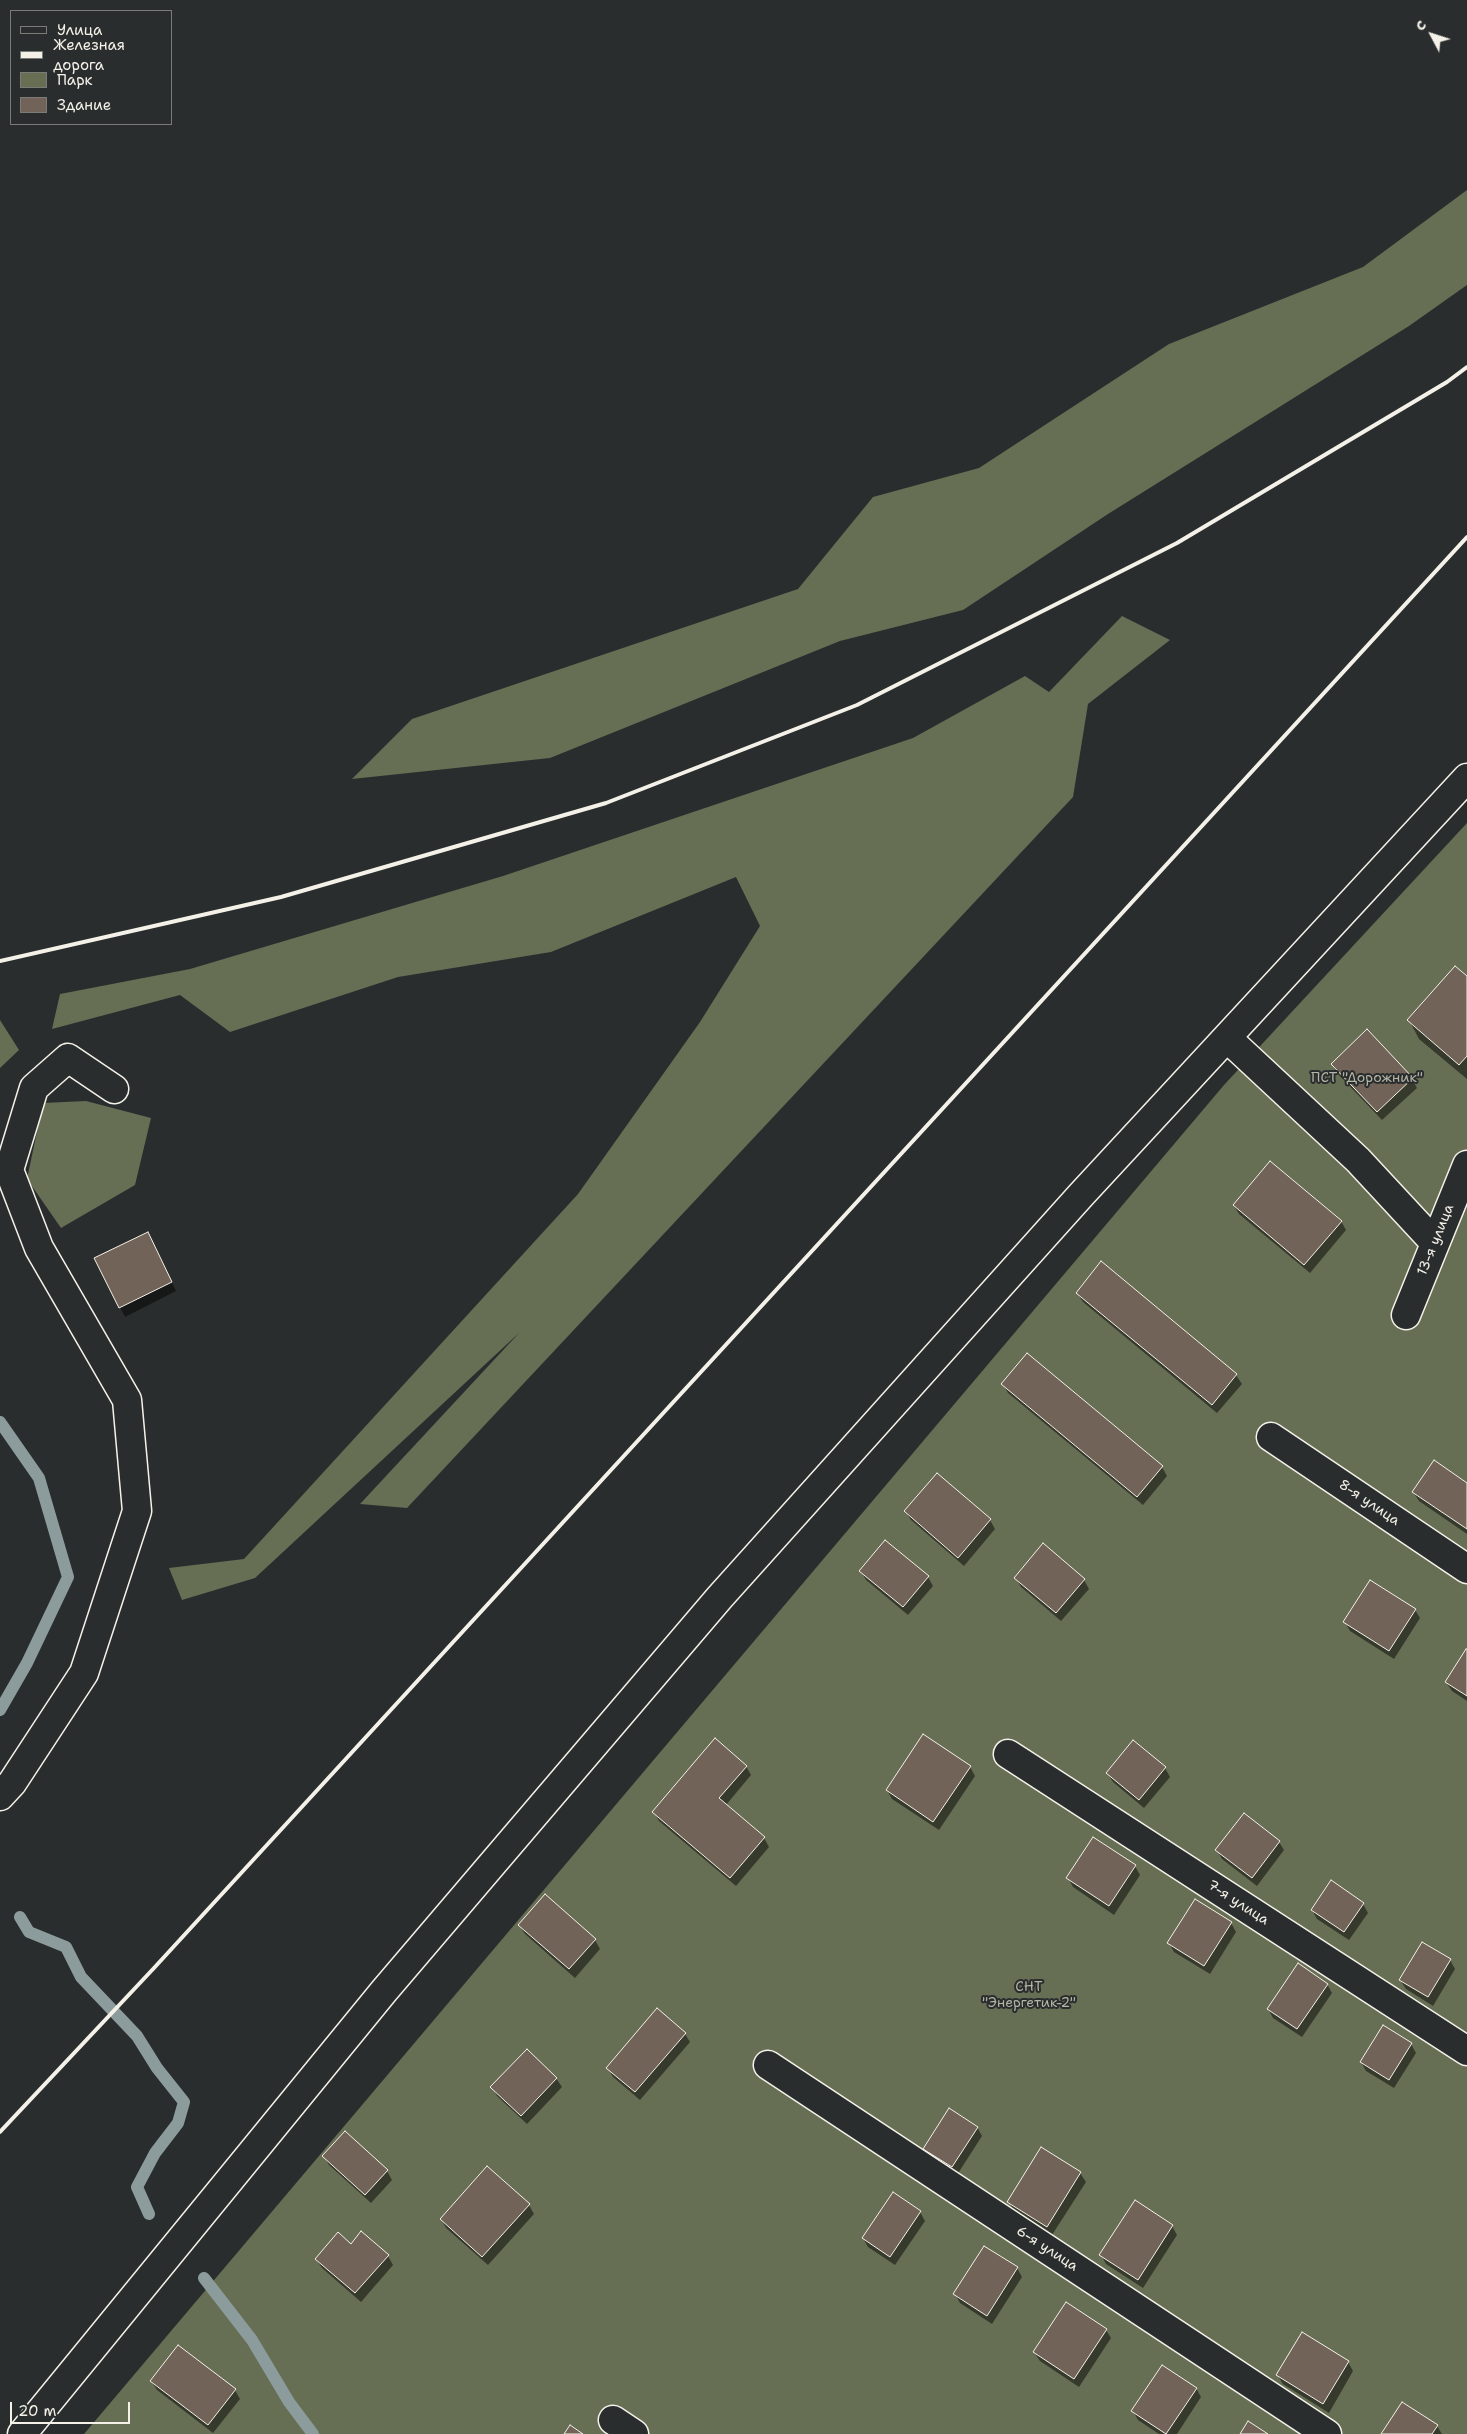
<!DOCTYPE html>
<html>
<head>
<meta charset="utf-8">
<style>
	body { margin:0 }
	#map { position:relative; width:1467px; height:2434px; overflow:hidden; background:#2a2d2e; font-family:"Shantell Sans",sans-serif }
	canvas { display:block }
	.legend { position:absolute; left:10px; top:10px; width:162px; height:115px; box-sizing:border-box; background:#2a2d2e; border:1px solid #7b7b78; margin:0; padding:6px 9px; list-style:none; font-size:15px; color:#f4f1e8 }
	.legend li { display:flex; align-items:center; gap:10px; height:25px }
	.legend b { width:25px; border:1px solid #7b7b78 }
	.north { position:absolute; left:1407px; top:10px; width:50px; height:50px; -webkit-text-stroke:4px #2a2d2e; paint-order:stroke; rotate:310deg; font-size:14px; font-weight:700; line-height:20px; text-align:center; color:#f4f1e8 }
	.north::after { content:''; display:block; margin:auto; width:18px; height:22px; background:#f4f1e8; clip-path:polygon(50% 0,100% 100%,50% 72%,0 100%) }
	.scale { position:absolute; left:10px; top:2402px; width:120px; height:22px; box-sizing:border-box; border:2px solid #f4f1e8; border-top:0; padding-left:6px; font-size:15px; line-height:18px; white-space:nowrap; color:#f4f1e8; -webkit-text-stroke:4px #2a2d2e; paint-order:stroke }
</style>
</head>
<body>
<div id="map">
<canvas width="1467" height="2434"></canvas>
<ul class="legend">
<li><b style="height:6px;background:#2a2d2e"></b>Улица</li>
<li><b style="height:6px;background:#f4f1e8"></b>Железная дорога</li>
<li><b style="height:14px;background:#666e54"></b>Парк</li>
<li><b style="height:14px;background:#716357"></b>Здание</li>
</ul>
<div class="north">С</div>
<div class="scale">20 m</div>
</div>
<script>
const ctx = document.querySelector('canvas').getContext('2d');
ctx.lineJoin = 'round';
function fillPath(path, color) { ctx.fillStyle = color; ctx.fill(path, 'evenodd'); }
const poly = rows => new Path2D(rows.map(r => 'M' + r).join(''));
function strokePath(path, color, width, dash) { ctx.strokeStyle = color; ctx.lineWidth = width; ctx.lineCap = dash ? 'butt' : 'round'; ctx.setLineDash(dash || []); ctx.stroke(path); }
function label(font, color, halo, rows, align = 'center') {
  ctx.font = font + ' "Shantell Sans",sans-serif'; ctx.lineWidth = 4; ctx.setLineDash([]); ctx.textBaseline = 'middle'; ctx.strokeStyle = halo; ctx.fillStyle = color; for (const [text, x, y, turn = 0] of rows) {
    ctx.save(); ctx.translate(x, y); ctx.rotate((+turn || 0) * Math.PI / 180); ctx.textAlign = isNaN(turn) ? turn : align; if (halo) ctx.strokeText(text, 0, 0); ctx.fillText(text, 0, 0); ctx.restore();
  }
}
const green = poly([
	[1467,190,1467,285,1409,326,1108,514,963,610,840,641,550,758,352,779,412,719,798,589,873,497,979,468,1169,344,1363,267],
	[1122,616,1170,640,1088,704,1073,797,407,1508,360,1504,519,1333,255,1578,182,1600,169,1568,244,1559,578,1194,700,1022,760,926,736,877,551,952,398,977,230,1032,180,995,52,1029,60,994,190,969,503,876,913,738,1025,676,1049,692],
	[1467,823,1467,2434,84,2434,1224,1085],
	[0,1020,19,1050,0,1068],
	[86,1101,151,1118,135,1185,61,1228,27,1179,43,1103]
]);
const shadow = poly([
	[1467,978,1467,1079,1419,1039,1409,1020],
	[1367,1031,1412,1079,1417,1088,1382,1120,1337,1073,1332,1064],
	[1234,1206,1341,1221,1346,1230,1310,1273,1239,1214],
	[152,1242,176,1291,125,1317,96,1259],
	[1077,1293,1236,1375,1242,1384,1217,1413,1083,1302],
	[1003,1384,1162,1467,1167,1476,1143,1505,1008,1393],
	[1467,1484,1467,1534,1419,1501,1413,1492],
	[905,1511,990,1520,995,1529,964,1566,911,1520],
	[861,1571,928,1577,933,1586,908,1615,866,1580],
	[1016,1578,1084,1580,1089,1589,1061,1621,1021,1587],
	[1415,1610,1420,1618,1394,1659,1350,1631,1345,1622],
	[1467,1651,1467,1701,1452,1691,1446,1682],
	[1133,1742,1165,1768,1170,1777,1144,1808,1113,1782,1108,1774],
	[746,1766,751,1775,726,1805,764,1838,769,1847,736,1886,659,1821,654,1812],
	[970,1767,975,1776,939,1830,892,1799,887,1790],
	[1279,1842,1284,1850,1257,1886,1222,1859,1217,1850],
	[1135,1866,1140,1875,1114,1915,1073,1887,1068,1878],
	[1363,1904,1368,1913,1349,1940,1317,1919,1312,1910],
	[1231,1923,1236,1932,1210,1974,1174,1952,1169,1943],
	[519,1925,595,1940,600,1949,575,1978,525,1934],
	[1450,1960,1455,1969,1433,2006,1406,1989,1400,1980],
	[1327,1984,1332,1993,1302,2037,1273,2018,1268,2009],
	[685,2034,690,2042,640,2100,613,2077,608,2068],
	[1411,2044,1416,2053,1394,2088,1366,2071,1361,2062],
	[556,2078,562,2087,527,2124,497,2096,492,2087],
	[977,2127,982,2136,957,2175,930,2158,925,2149],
	[324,2156,387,2171,392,2180,371,2203,329,2165],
	[487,2167,529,2205,534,2214,488,2265,446,2228,441,2219],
	[1080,2173,1086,2182,1052,2235,1014,2211,1009,2202],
	[920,2212,925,2221,895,2265,868,2247,863,2238],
	[1172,2226,1177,2235,1143,2288,1106,2264,1101,2255],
	[351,2246,388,2256,393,2265,361,2302,322,2268,316,2259],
	[1017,2268,1022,2277,992,2324,960,2303,955,2294],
	[1106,2330,1111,2338,1079,2387,1040,2361,1034,2352],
	[1348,2362,1353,2371,1329,2413,1283,2384,1278,2376],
	[151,2381,235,2390,240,2399,213,2433,157,2390],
	[1196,2388,1201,2397,1177,2434,1159,2434,1138,2420,1133,2411],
	[1437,2426,1442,2434,1382,2434]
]);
const stream = poly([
	[0,1422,39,1478,68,1577,27,1663,0,1710],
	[20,1917,29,1932,66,1947,81,1977,137,2036,157,2068,184,2102,178,2123,155,2153,137,2187,149,2214],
	[204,2278,252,2340,289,2402,313,2434]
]);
const building = poly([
	[1455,966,1467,976,1467,1056,1459,1065,1407,1020,1455,966],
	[1367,1029,1413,1078,1377,1112,1331,1064,1367,1029],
	[1270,1161,1342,1221,1304,1265,1233,1205,1270,1161],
	[148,1232,172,1282,119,1308,94,1258,148,1232],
	[1101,1261,1237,1374,1212,1405,1076,1293,1101,1261],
	[1027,1353,1163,1466,1137,1497,1001,1384,1027,1353],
	[1434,1460,1467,1483,1467,1529,1412,1492,1434,1460],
	[937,1473,991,1519,958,1558,904,1511,937,1473],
	[885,1540,929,1576,903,1607,859,1571,885,1540],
	[1043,1543,1085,1579,1056,1613,1014,1578,1043,1543],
	[1370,1580,1416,1609,1389,1651,1343,1622,1370,1580],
	[1466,1649,1467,1649,1467,1696,1445,1682,1466,1649],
	[923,1734,971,1766,933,1822,886,1790,923,1734],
	[715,1738,747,1766,719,1798,765,1837,730,1878,652,1812,715,1738],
	[1133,1740,1166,1767,1139,1800,1106,1773,1133,1740],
	[1244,1813,1280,1841,1252,1878,1215,1850,1244,1813],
	[1093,1837,1136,1865,1109,1906,1066,1878,1093,1837],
	[1331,1880,1364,1903,1344,1932,1311,1910,1331,1880],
	[545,1894,596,1939,569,1969,518,1925,545,1894],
	[1195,1899,1232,1922,1204,1966,1167,1943,1195,1899],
	[1422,1942,1451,1959,1428,1997,1399,1980,1422,1942],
	[1298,1963,1328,1984,1297,2029,1267,2009,1298,1963],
	[657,2008,686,2033,635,2092,606,2068,657,2008],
	[1383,2025,1412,2043,1389,2080,1360,2062,1383,2025],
	[527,2049,557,2078,521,2116,490,2087,527,2049],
	[949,2108,978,2127,952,2167,923,2149,949,2108],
	[345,2131,388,2170,365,2195,322,2156,345,2131],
	[1041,2147,1081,2172,1047,2227,1007,2202,1041,2147],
	[487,2166,530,2204,482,2257,440,2219,487,2166],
	[893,2192,921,2211,890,2257,862,2238,893,2192],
	[1135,2200,1173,2225,1138,2280,1099,2255,1135,2200],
	[361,2231,389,2255,355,2293,315,2259,338,2232,351,2244,361,2231],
	[984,2246,1018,2267,987,2316,953,2294,984,2246],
	[1066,2302,1107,2329,1074,2379,1033,2352,1066,2302],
	[1302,2332,1349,2361,1323,2404,1276,2375,1302,2332],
	[178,2345,236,2389,208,2425,150,2381,178,2345],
	[1162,2365,1197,2388,1166,2434,1131,2411,1162,2365],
	[1402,2402,1438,2425,1432,2434,1381,2434,1402,2402],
	[1248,2421,1268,2434,1240,2434,1248,2421],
	[570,2425,583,2434,564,2434,570,2425]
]);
const minor = poly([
	[1227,1038,1358,1160,1435,1243],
	[1406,1315,1467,1165],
	[1271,1437,1467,1569],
	[1008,1754,1467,2051],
	[0,1796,12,1783,84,1673,137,1511,127,1400,39,1248,9,1170,34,1088,68,1058,114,1089],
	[768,2065,1327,2434],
	[613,2420,634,2434],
	[22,2434,384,1991,720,1597,1081,1195,1467,778]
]);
const rail = poly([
	[0,961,281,897,606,803,857,705,1177,543,1447,382,1467,367],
	[0,2132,154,1968,1467,537]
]);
const parkNames = [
	["ПСТ \"Дорожник\"",1367,1078],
	["СHТ",1029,1987],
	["\"Энергетик-2\"",1029,2003]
];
const streetNames = [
	["13-я улица",1436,1240,-68],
	["8-я улица",1369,1503,34],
	["7-я улица",1238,1903,33],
	["6-я улица",1047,2249,33]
];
fillPath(green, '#666e54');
fillPath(shadow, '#0007');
strokePath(stream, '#8c9c9c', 12);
fillPath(building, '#716357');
strokePath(building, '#f4f1e8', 1);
strokePath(minor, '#f4f1e8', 31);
strokePath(minor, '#2a2d2e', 28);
strokePath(rail, '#f4f1e8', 4);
label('14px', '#b4b6a5', '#2a2d2e', parkNames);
label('14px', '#f4f1e8', '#2a2d2e', streetNames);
</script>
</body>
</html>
